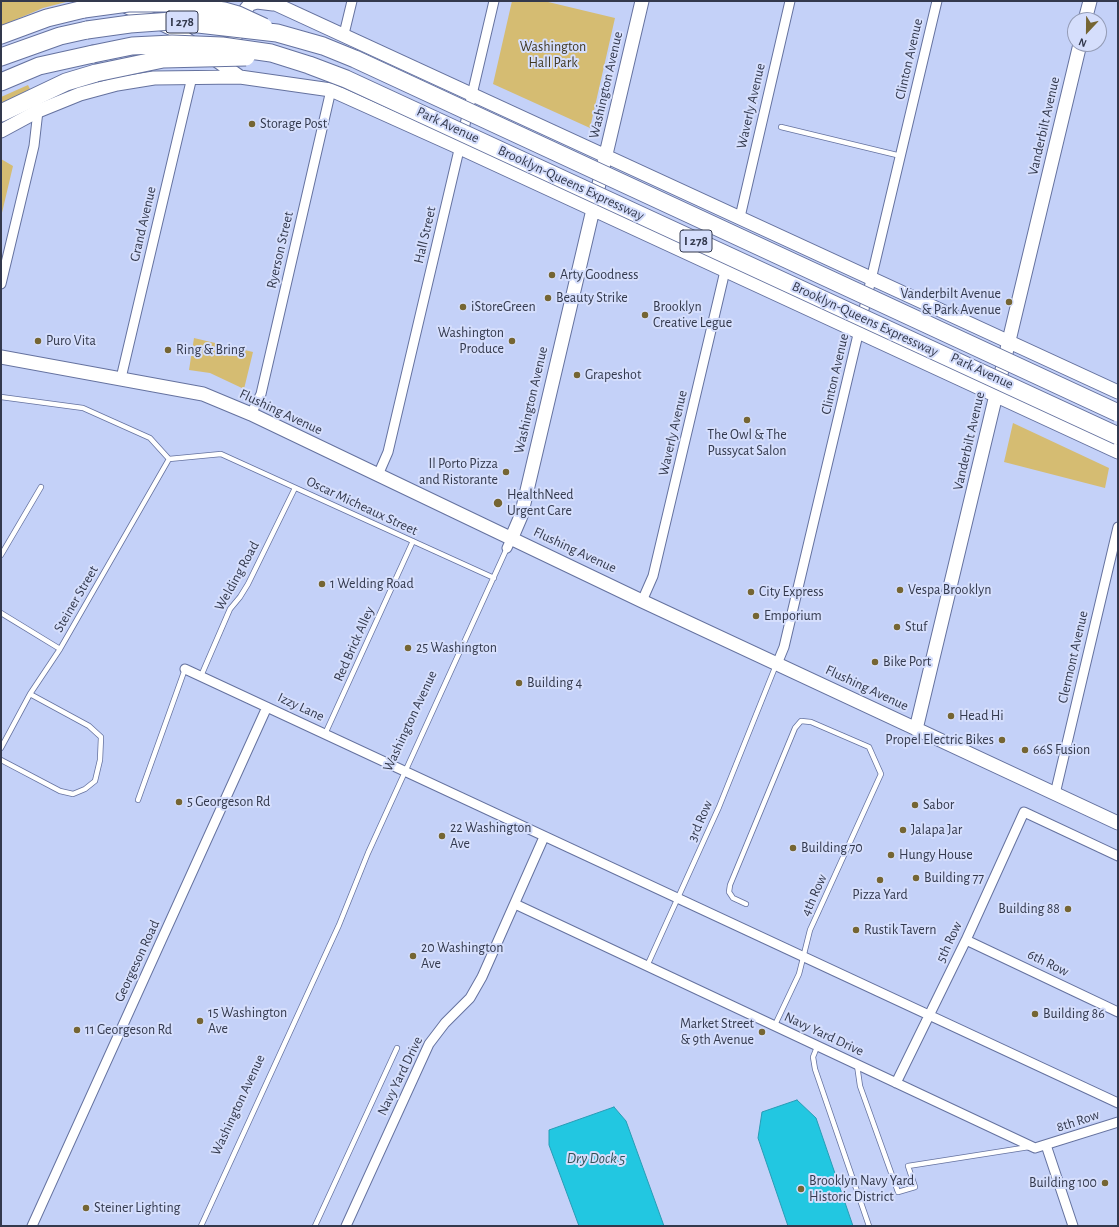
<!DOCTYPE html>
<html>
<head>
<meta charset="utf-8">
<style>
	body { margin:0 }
	#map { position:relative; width:1119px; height:1227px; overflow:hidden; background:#c4d1f8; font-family:"Alegreya Sans",sans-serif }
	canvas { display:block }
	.frame { position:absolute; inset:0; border:2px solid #33394d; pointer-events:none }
	.north { position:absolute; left:1067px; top:12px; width:40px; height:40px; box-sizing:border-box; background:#d5defc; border:1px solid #949cb6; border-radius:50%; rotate:202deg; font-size:11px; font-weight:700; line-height:16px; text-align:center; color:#33394d }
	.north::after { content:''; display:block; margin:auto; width:14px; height:18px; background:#756533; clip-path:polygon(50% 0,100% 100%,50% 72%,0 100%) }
</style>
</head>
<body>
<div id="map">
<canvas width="1119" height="1227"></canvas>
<div class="frame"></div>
<div class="north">N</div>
</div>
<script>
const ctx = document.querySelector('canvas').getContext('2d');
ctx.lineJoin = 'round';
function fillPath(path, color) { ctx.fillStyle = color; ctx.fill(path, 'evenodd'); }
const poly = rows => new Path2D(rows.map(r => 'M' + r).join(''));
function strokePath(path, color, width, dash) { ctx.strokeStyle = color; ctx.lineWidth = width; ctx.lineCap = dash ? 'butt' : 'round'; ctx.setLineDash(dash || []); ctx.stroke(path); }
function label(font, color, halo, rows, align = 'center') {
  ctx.font = font + ' "Alegreya Sans",sans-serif'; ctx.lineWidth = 4; ctx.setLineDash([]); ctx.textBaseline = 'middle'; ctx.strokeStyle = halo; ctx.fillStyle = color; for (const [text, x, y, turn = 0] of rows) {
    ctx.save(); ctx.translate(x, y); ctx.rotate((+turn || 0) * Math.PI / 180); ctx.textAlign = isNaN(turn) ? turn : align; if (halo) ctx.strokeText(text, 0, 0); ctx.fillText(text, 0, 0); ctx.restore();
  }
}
const green = poly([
	[1,1,70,1,43,8,1,26],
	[512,1,544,1,615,18,590,128,493,84],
	[28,85,30,89,1,104,1,97],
	[1,159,13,166,1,217],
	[194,338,253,352,244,389,210,373,189,370],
	[1013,423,1109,468,1105,488,1004,462]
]);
const water = poly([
	[797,1100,816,1118,853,1226,788,1226,758,1138,762,1112,797,1100],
	[614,1107,626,1121,664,1226,579,1226,549,1145,549,1130,614,1107]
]);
const lane = poly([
	[781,127,901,156],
	[1,397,83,408,150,438,169,459],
	[169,459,221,454,494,578],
	[1,555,41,487],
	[1,613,60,649],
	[201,676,230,609,240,597,248,584,295,488],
	[325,734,413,541],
	[1,748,30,694,60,649,169,459],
	[1,760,60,791,73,794,85,789,95,781,100,760,101,737,89,726,30,694],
	[138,800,185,669],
	[746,904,733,898,729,892,730,885,795,728,801,721,811,722,869,747,881,774,810,930,799,974,774,1027],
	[647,966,719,807,776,665],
	[817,1047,813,1057,815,1069,869,1226],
	[857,1065,860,1086,898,1192,915,1187,908,1166,1029,1147],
	[201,1226,339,925,368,853,507,548],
	[315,1226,397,1048]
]);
const street = poly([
	[344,34,352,1],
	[740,217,790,1],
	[1,284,34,146,38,111],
	[121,378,192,77],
	[251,414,261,394,331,90],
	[378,475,388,452,494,1],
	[507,548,512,537],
	[642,601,653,576,725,271],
	[777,664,784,647,937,1],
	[185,669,1118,1103],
	[1055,794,1118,527],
	[515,904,1035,1148,1118,1122],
	[966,940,1118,1012],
	[896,1083,966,940,1024,812,1118,856],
	[1046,1145,1073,1226],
	[32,1226,267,707],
	[346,1226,429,1044,445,1023,470,998,482,977,544,837]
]);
const secondary = poly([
	[269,1,1118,392],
	[123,5,172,29,240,77],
	[1085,20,1090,1],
	[232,56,237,26,246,9,250,4,257,2,273,4],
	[1,131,38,111,80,94,117,84,154,78,240,77,331,90,460,148,1118,452],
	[1,357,203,394,251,414,642,601,1118,823],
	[512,537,521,516,642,1],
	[916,729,1080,44]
]);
const highway = poly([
	[1,35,47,18,84,9],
	[1,57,60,36,87,30],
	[1,82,39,66,93,54],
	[1,113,66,82,96,73]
]);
const highwayBridge = poly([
	[84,9,128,3,167,3,224,11,238,15,264,27],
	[87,30,130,24,172,21,277,33,323,46,355,59,1118,413],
	[93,54,132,46,172,44,222,46,271,53,309,65,346,79,1118,436],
	[96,73,163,59,246,57]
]);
const markers = [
	[252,124,4,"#756533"],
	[552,275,4,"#756533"],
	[548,298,4,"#756533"],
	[1009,302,4,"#756533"],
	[463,307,4,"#756533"],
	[645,315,4,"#756533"],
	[38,341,4,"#756533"],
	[512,341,4,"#756533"],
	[168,350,4,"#756533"],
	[577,375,4,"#756533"],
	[747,420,4,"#756533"],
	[506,472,4,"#756533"],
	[498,503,5,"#756533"],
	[322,584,4,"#756533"],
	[900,590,4,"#756533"],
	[751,592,4,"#756533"],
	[756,616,4,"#756533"],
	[897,627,4,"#756533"],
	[408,648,4,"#756533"],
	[875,662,4,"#756533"],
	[519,683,4,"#756533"],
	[951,716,4,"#756533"],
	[1002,740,4,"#756533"],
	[1025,750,4,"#756533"],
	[179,802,4,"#756533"],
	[915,805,4,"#756533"],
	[903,830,4,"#756533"],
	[442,836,4,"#756533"],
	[793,848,4,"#756533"],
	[891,855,4,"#756533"],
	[916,878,4,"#756533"],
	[880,880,4,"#756533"],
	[1068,909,4,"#756533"],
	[856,930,4,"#756533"],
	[413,956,4,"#756533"],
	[1035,1014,4,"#756533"],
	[200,1021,4,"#756533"],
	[77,1030,4,"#756533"],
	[762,1032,4,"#756533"],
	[1105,1183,4,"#756533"],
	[801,1189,4,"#756533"],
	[86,1208,4,"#756533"]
];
const shields = [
	[182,22,32],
	[696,241,32]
];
const shieldNames = [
	["I 278",182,22],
	["I 278",696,241]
];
const parkNames = [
	["Washington",553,47],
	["Hall Park",553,63]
];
const streetNames = [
	["Clinton Avenue",909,59,-77],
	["Washington Avenue",606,85,-77],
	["Waverly Avenue",751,106,-77],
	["Park Avenue",448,125,25],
	["Vanderbilt Avenue",1044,126,-77],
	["Brooklyn-Queens Expressway",571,183,25],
	["Grand Avenue",143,224,-77],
	["Hall Street",425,235,-77],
	["Ryerson Street",280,250,-77],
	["Brooklyn-Queens Expressway",865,319,25],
	["Park Avenue",982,371,25],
	["Clinton Avenue",835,374,-77],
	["Washington Avenue",531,400,-77],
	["Flushing Avenue",281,412,25],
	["Waverly Avenue",673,433,-77],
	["Vanderbilt Avenue",969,441,-77],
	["Oscar Micheaux Street",362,506,25],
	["Flushing Avenue",575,550,25],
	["Welding Road",237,576,-61],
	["Steiner Street",76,599,-60],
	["Red Brick Alley",354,644,-66],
	["Clermont Avenue",1073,657,-77],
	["Flushing Avenue",867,688,25],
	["Izzy Lane",301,707,25],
	["Washington Avenue",410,721,-65],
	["3rd Row",700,821,-67],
	["4th Row",814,895,-66],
	["5th Row",949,942,-65],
	["Georgeson Road",137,961,-65],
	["6th Row",1048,963,26],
	["Navy Yard Drive",824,1034,25],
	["Navy Yard Drive",400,1076,-64],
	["Washington Avenue",238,1105,-65],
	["8th Row",1078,1121,-18]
];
const poiNames = [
	["Storage Post",260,124],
	["Arty Goodness",560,275],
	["Vanderbilt Avenue",1001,294,"right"],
	["& Park Avenue",1001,310,"right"],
	["Beauty Strike",556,298],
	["iStoreGreen",471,307],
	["Brooklyn",653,307],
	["Creative Legue",653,323],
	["Washington",504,333,"right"],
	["Produce",504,349,"right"],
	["Puro Vita",46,341],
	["Ring & Bring",176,350],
	["Grapeshot",585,375],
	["The Owl & The",747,435,"center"],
	["Pussycat Salon",747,451,"center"],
	["Il Porto Pizza",498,464,"right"],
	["and Ristorante",498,480,"right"],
	["HealthNeed",507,495],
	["Urgent Care",507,511],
	["1 Welding Road",330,584],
	["Vespa Brooklyn",908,590],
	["City Express",759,592],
	["Emporium",764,616],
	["Stuf",905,627],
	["25 Washington",416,648],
	["Bike Port",883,662],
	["Building 4",527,683],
	["Head Hi",959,716],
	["Propel Electric Bikes",994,740,"right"],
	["66S Fusion",1033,750],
	["5 Georgeson Rd",187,802],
	["Sabor",923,805],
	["22 Washington",450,828],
	["Ave",450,844],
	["Jalapa Jar",911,830],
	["Building 70",801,848],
	["Hungy House",899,855],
	["Building 77",924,878],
	["Pizza Yard",880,895,"center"],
	["Building 88",1060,909,"right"],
	["Rustik Tavern",864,930],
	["20 Washington",421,948],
	["Ave",421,964],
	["15 Washington",208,1013],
	["Ave",208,1029],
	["Building 86",1043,1014],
	["Market Street",754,1024,"right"],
	["& 9th Avenue",754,1040,"right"],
	["11 Georgeson Rd",85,1030],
	["Brooklyn Navy Yard",809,1181],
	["Historic District",809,1197],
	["Building 100",1097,1183,"right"],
	["Steiner Lighting",94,1208]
];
const waterNames = [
	["Dry Dock 5",596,1158]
];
fillPath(green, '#d5bc72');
fillPath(water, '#22c7e1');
strokePath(water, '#279cb5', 1);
strokePath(lane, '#65729f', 6);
strokePath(street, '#65729f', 11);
strokePath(secondary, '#65729f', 15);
strokePath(highway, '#65729f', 19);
strokePath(lane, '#fff', 4.5);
strokePath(street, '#fff', 9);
strokePath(secondary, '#fff', 13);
strokePath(highway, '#fff', 17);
strokePath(highwayBridge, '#65729f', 19, []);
strokePath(highwayBridge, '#fff', 17);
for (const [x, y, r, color] of markers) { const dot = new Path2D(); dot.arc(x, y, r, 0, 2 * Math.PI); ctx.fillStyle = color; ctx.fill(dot); strokePath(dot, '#d5defc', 1.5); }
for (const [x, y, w] of shields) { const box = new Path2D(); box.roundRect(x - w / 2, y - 11, w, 22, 3); ctx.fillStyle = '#d5defc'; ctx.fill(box); strokePath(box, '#33394d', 1); }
label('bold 13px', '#33394d', null, shieldNames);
label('14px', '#413922', '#d5defc', parkNames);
label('14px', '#33394d', '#d5defc', streetNames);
label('14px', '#33394d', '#d5defc', poiNames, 'left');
label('italic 15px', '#325157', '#d5defc', waterNames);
</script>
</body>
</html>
